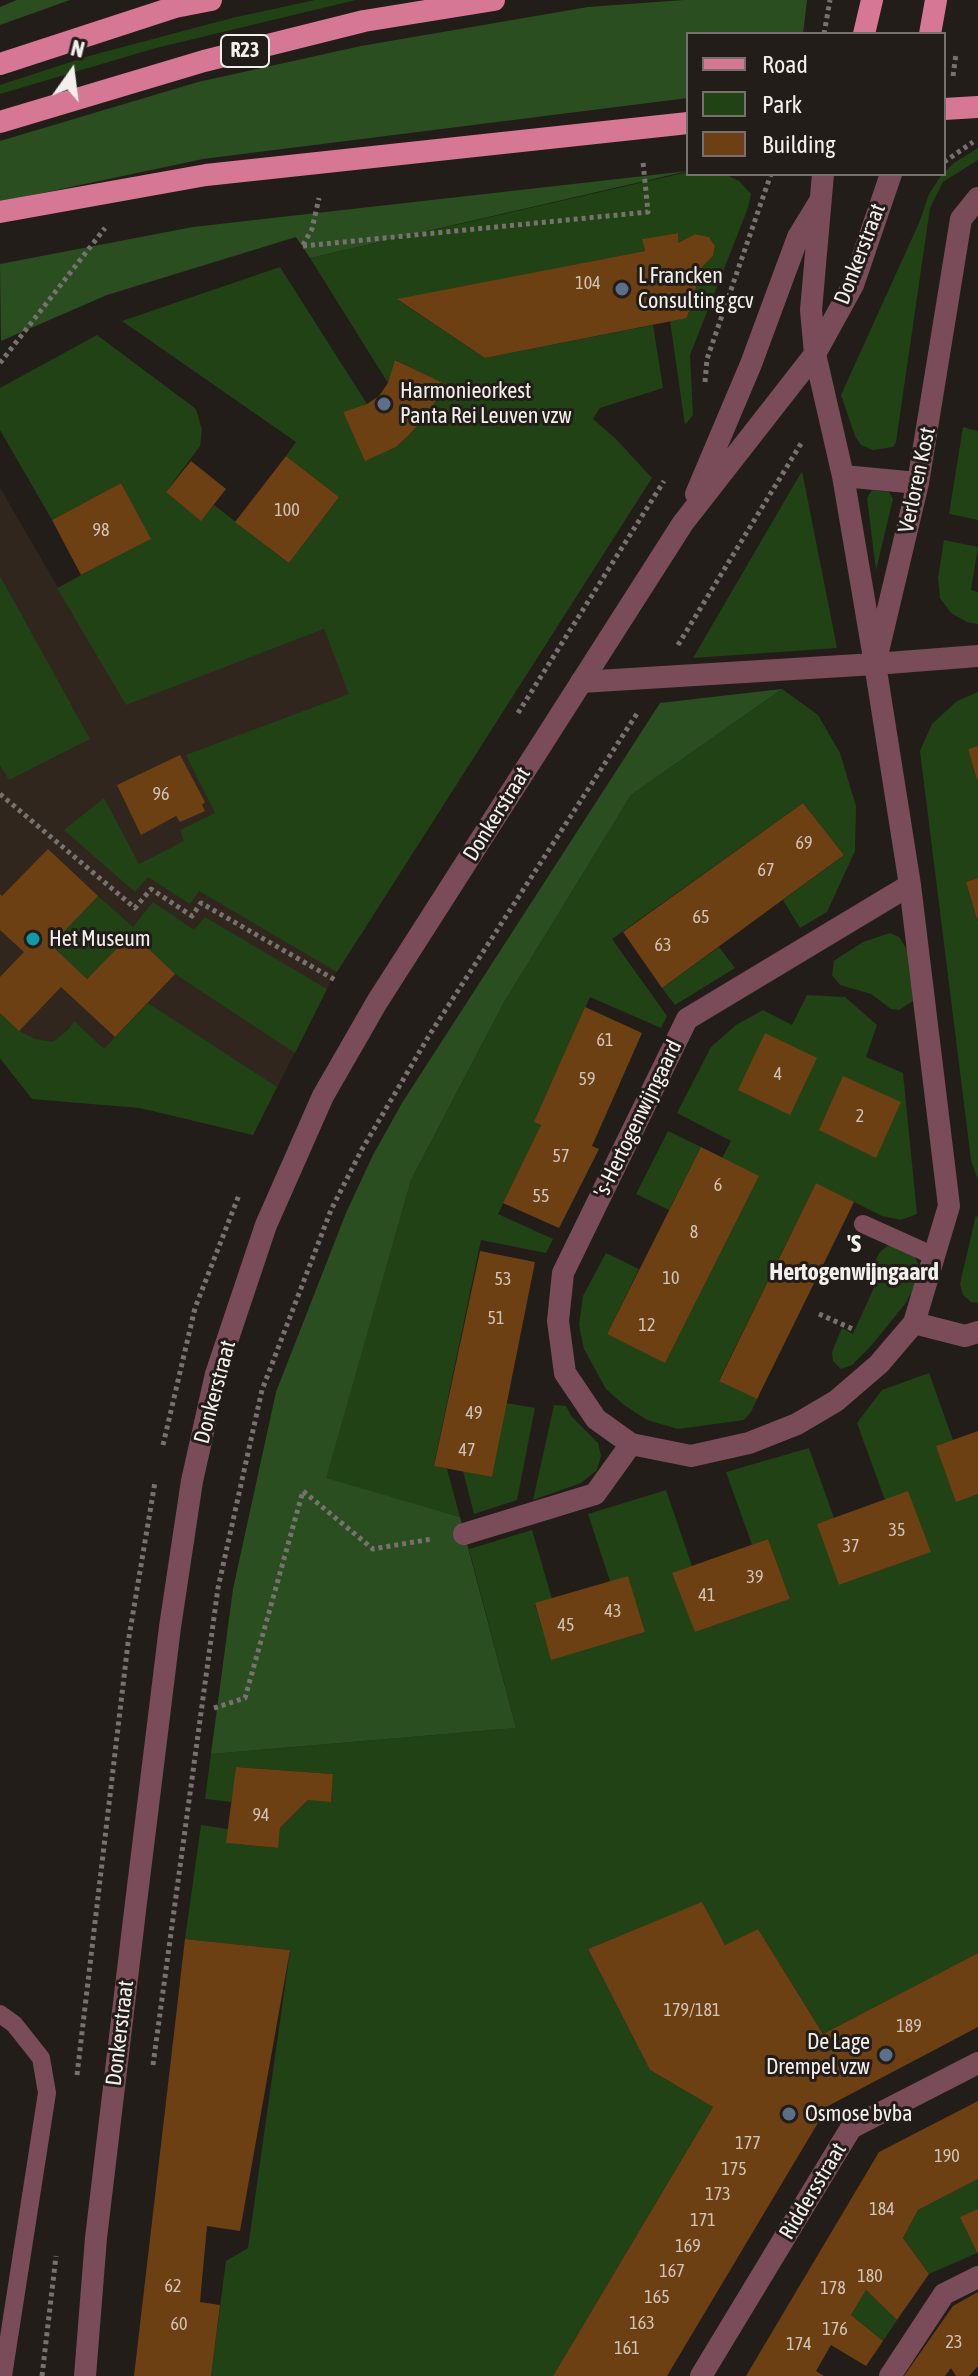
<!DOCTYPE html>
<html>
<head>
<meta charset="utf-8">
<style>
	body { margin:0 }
	#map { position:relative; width:978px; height:2376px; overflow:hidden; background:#231d19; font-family:"Asap Condensed",sans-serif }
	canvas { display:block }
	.legend { position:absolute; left:686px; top:32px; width:260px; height:144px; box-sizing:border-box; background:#231d19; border:2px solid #76716d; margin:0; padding:10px 14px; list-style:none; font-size:24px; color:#f3efec }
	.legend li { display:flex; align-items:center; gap:16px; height:40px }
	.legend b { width:40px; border:2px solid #76716d }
	.north { position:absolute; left:32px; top:32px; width:80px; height:80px; -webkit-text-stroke:6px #231d19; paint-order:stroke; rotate:14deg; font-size:22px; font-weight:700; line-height:32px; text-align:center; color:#f3efec }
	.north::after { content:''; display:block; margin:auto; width:28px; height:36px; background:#f3efec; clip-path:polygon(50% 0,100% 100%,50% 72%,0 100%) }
</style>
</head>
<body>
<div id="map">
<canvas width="978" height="2376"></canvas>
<ul class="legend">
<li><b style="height:10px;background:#d67795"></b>Road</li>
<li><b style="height:22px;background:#204215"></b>Park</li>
<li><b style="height:22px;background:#6c4013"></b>Building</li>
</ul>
<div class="north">N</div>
</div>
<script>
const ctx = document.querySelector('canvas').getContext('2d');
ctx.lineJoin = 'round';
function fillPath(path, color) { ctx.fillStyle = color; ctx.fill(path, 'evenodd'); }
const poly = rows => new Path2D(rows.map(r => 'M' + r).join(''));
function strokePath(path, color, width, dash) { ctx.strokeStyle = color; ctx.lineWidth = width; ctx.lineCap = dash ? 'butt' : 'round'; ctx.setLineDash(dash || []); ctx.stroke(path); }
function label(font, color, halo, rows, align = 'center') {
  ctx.font = font + ' "Asap Condensed",sans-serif'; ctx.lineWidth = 6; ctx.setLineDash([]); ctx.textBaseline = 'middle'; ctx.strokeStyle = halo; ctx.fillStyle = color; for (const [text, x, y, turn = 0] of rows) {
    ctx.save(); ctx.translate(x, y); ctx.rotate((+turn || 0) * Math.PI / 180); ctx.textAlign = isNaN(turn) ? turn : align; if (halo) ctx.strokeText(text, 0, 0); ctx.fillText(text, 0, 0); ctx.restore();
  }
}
const built = poly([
	[0,488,126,704,324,629,479,749,332,979,253,1135,140,1108,32,1099,0,1058]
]);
const green = poly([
	[315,0,356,0,156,48,0,94,0,85,89,56,232,18],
	[978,148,978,160,943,182,930,208,896,442,893,447,873,450,861,445,855,436,841,395,919,223,929,194,942,174,954,163],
	[688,172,724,174,739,181,751,194,748,208,690,355,693,415,685,425,670,321,687,318,702,267,713,256,715,246,709,237,695,234,678,243,677,233,643,239,645,251,398,300,485,358,653,325,663,388,600,408,593,419,615,438,652,478,337,972,199,891,190,904,148,877,135,892,64,830,104,798,139,864,184,841,180,830,215,813,186,755,349,694,324,629,126,705,57,588,150,539,121,483,52,520,0,430,0,388,97,335,196,409,202,430,200,446,166,492,201,520,214,505,289,563,339,497,286,456,296,442,122,321,280,267,367,404,343,412,365,460,396,447,409,435,428,414,444,384,396,360,388,383,310,258],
	[963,427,978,431,978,520,949,514],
	[802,471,837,648,693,658],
	[872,490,889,492,893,499,876,570,867,498],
	[944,540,978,547,971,590,978,592,978,624,967,622,951,613,940,598,938,578],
	[0,576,90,739,9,780,0,765],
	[782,689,818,715,840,753,856,806,855,851,827,912,800,928,783,900,844,855,803,803,612,939,667,1016,661,1028,590,997,535,1122,541,1125,498,1214,553,1239,546,1253,481,1240,434,1465,447,1469,460,1517,325,1479,411,1180,503,1004,631,795],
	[978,692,978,746,968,749,978,783,978,878,966,882,978,922,978,1180,971,1160,920,751,932,724,957,701],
	[98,896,133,927,153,902,194,930,205,917,327,989,295,1053,175,974,132,933,87,979,51,945],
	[890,933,899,937,908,951,914,997,913,1001,899,1010,891,1009,871,994,840,985,832,975,834,961,838,958,863,942],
	[719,947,735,968,675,1005,662,988],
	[807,995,845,997,877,1025,866,1057,903,1073,917,1214,901,1220,882,1216,816,1183,719,1380,757,1399,751,1412,744,1420,678,1429,647,1420,624,1405,606,1389,584,1349,579,1325,583,1296,606,1253,639,1269,607,1334,665,1362,722,1158,731,1141,677,1113,711,1047,736,1025,763,1010,792,1025],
	[148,1003,277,1087,253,1135,140,1108,32,1099,0,1058,0,1013,19,1031,35,1039,53,1042,69,1029,74,1021,104,1049],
	[668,1131,701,1147,669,1210,636,1194],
	[976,1215,978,1219,978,1303,971,1302,963,1295,960,1284],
	[896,1245,914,1255,920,1267,919,1279,905,1304,871,1346,852,1365,841,1369,833,1361,832,1352,842,1328,853,1334,881,1272,872,1267,880,1252,887,1246],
	[929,1373,953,1440,937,1446,956,1501,978,1494,978,1953,823,2034,758,1929,725,1945,702,1903,588,1949,650,2070,713,2107,553,2376,211,2376,226,2261,248,2248,290,1950,185,1939,201,1825,228,1829,227,1843,277,1848,280,1828,308,1800,331,1801,333,1774,237,1767,232,1802,205,1799,211,1754,516,1728,469,1549,532,1530,552,1599,535,1604,551,1659,645,1632,628,1577,610,1581,588,1514,666,1490,692,1566,695,1632,790,1599,768,1539,752,1545,726,1472,809,1448,834,1518,839,1585,930,1552,908,1492,885,1500,857,1423,882,1390],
	[506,1403,535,1408,517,1500,474,1514,463,1471,492,1477],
	[554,1405,566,1406,572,1417,598,1443,601,1456,597,1470,581,1483,533,1500],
	[978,2179,977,2253,929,2274,903,2238,918,2210],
	[866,2290,897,2320,883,2341,851,2315]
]);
const forest = poly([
	[17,0,70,0,0,25,0,7],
	[684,0,807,0,803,34,688,34,688,98,203,159,0,202,0,141,198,82,361,46,588,7],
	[688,171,310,258,296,237,107,295,1,341,0,264,193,227],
	[782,689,631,795,503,1004,411,1180,326,1478,460,1517,516,1728,211,1754,233,1589,276,1392,346,1213,373,1155,402,1103,660,703]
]);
const building = poly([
	[678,233,678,243,695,234,709,237,715,246,713,256,702,267,687,318,485,358,397,299,645,251,642,239],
	[395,360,445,384,428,414,409,435,396,447,365,461,343,412,367,404,379,396,388,383],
	[286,456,339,497,289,563,235,522],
	[191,461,226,489,201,521,166,492],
	[121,483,151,539,81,575,52,520],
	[978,746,978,780,977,780,968,749],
	[180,755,205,802,202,805,205,811,180,822,176,816,141,835,117,785],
	[803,803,844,855,662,988,623,932],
	[48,849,98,896,51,945,87,979,132,933,175,974,115,1037,61,987,19,1031,0,1013,0,977,24,952,0,930,0,894,2,896],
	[978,878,978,919,977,919,966,882],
	[585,1007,642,1033,592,1146,599,1149,559,1228,503,1203,541,1125,534,1122],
	[765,1033,817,1058,790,1115,738,1090],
	[843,1076,901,1102,876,1158,819,1130],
	[701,1147,759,1176,665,1363,607,1334],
	[816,1183,854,1202,757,1399,719,1381],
	[480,1251,535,1262,492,1477,434,1466],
	[978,1431,978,1494,956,1502,936,1446],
	[908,1491,931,1552,839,1585,817,1524],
	[768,1539,790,1599,695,1632,672,1573],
	[628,1576,645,1632,551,1660,535,1603],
	[236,1767,333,1774,331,1802,308,1800,280,1828,278,1848,226,1843],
	[702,1902,725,1945,758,1929,823,2034,978,1953,978,2027,828,2106,667,2376,553,2376,713,2107,650,2070,588,1949],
	[185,1939,290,1950,240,2231,207,2226,200,2302,220,2305,211,2376,134,2376],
	[978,2101,978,2179,918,2210,903,2238,929,2274,897,2320,866,2290,851,2315,883,2341,866,2366,831,2345,816,2371,824,2376,746,2376,879,2152],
	[978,2209,978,2254,960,2217],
	[978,2292,978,2366,969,2376,956,2376,951,2368,945,2376,904,2376,953,2306]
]);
const path = poly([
	[824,34,830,0],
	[953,76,956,54],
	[944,162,973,142],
	[303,245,312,229,319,198],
	[303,246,648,212,643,162],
	[0,363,105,228],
	[705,382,707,359,771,174],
	[678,645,802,442],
	[518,713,664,481],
	[0,794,135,908,151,889,192,916,201,903,337,981],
	[819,1314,855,1330],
	[163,1445,195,1308,239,1195],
	[214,1708,245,1698,303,1491,373,1549,432,1539],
	[153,2065,218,1588,262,1390,331,1210,361,1151,430,1034,638,712],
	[77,2075,128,1643,155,1482],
	[42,2376,56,2256]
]);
const service = poly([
	[863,1224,934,1256],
	[0,2014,14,2024,41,2058,47,2093,3,2376]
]);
const minor = poly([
	[978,198,961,219,918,483,875,664,978,656],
	[815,354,843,476,875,664,910,885,949,1206,914,1323,879,1364,836,1401,797,1424,749,1443,691,1456,631,1444,596,1419,565,1373,558,1321,563,1273,687,1019,910,885],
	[843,476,918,483],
	[581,682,875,664],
	[914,1323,965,1336,978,1332],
	[464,1534,595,1494,631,1444],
	[701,2376,851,2128,978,2063],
	[890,2376,944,2294,978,2277]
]);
const tertiary = poly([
	[815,354,811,310,823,174],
	[696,494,751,364,798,237,820,201],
	[85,2376,96,2238,135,1911,170,1627,192,1481,216,1374,266,1225,323,1096,377,1002,683,523,815,354,853,285,891,174]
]);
const primary = poly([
	[864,34,872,0],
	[930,34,936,0],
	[0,64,175,7,211,0],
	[944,109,978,107],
	[0,122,204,61,364,21,494,0],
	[0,212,206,175,688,123]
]);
const markers = [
	[622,289,8,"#5c6f8a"],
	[384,404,8,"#5c6f8a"],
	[33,939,8,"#0f9aa8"],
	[886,2055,8,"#5c6f8a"],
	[789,2114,8,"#5c6f8a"]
];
const numberNames = [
	["104",588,283],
	["100",287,510],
	["98",101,530],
	["96",161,794],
	["69",804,843],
	["67",766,870],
	["65",701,917],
	["63",663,945],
	["61",605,1040],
	["4",778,1074],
	["59",587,1079],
	["2",860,1116],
	["57",561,1156],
	["6",718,1185],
	["55",541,1196],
	["8",694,1232],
	["10",671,1278],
	["53",503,1279],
	["51",496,1318],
	["12",647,1325],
	["49",474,1413],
	["47",467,1450],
	["35",897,1530],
	["37",851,1546],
	["39",755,1577],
	["41",707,1595],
	["43",613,1611],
	["45",566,1625],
	["94",261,1815],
	["179/181",692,2010],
	["189",909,2026],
	["177",748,2143],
	["190",947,2156],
	["175",734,2169],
	["173",718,2194],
	["184",882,2209],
	["171",703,2220],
	["169",688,2246],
	["167",672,2271],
	["180",870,2276],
	["62",173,2286],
	["178",833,2288],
	["165",657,2297],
	["163",642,2323],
	["60",179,2324],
	["176",835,2329],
	["23",954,2342],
	["174",799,2344],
	["161",627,2348]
];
const shields = [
	[245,51,48]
];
const shieldNames = [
	["R23",245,51]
];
const streetNames = [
	["Donkerstraat",860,254,-69],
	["Verloren Kost",917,480,-78],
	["Donkerstraat",497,814,-58],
	["'s-Hertogenwijngaard",638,1119,-64],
	["Donkerstraat",215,1392,-75],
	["Donkerstraat",120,2033,-83],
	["Riddersstraat",813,2191,-59]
];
const poiNames = [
	["L Francken",638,276],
	["Consulting gcv",638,301],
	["Harmonieorkest",400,391],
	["Panta Rei Leuven vzw",400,416],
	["Het Museum",49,939],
	["De Lage",870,2042,"right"],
	["Drempel vzw",870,2067,"right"],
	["Osmose bvba",805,2114]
];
const neighbourhoodNames = [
	["'S",854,1244],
	["Hertogenwijngaard",854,1272]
];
fillPath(built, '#30261d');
fillPath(green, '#204215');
fillPath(forest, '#2a4e20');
fillPath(building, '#6c4013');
strokePath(path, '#77726f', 5, [4, 4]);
strokePath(service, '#7a4c59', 18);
strokePath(minor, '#7a4c59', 22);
strokePath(tertiary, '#7a4c59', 22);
strokePath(primary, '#d67795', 22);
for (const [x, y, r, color] of markers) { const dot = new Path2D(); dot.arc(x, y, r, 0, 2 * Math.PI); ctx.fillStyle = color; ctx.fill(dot); strokePath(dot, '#231d19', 3); }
label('18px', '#d1c3b6', null, numberNames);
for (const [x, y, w] of shields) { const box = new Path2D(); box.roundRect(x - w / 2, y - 16, w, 32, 6); ctx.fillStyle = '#231d19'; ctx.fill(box); strokePath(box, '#f3efec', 2); }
label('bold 20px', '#f3efec', null, shieldNames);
label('22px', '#f3efec', '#231d19', streetNames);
label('22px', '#f3efec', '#231d19', poiNames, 'left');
label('bold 24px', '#f3efec', '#231d19', neighbourhoodNames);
</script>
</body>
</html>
